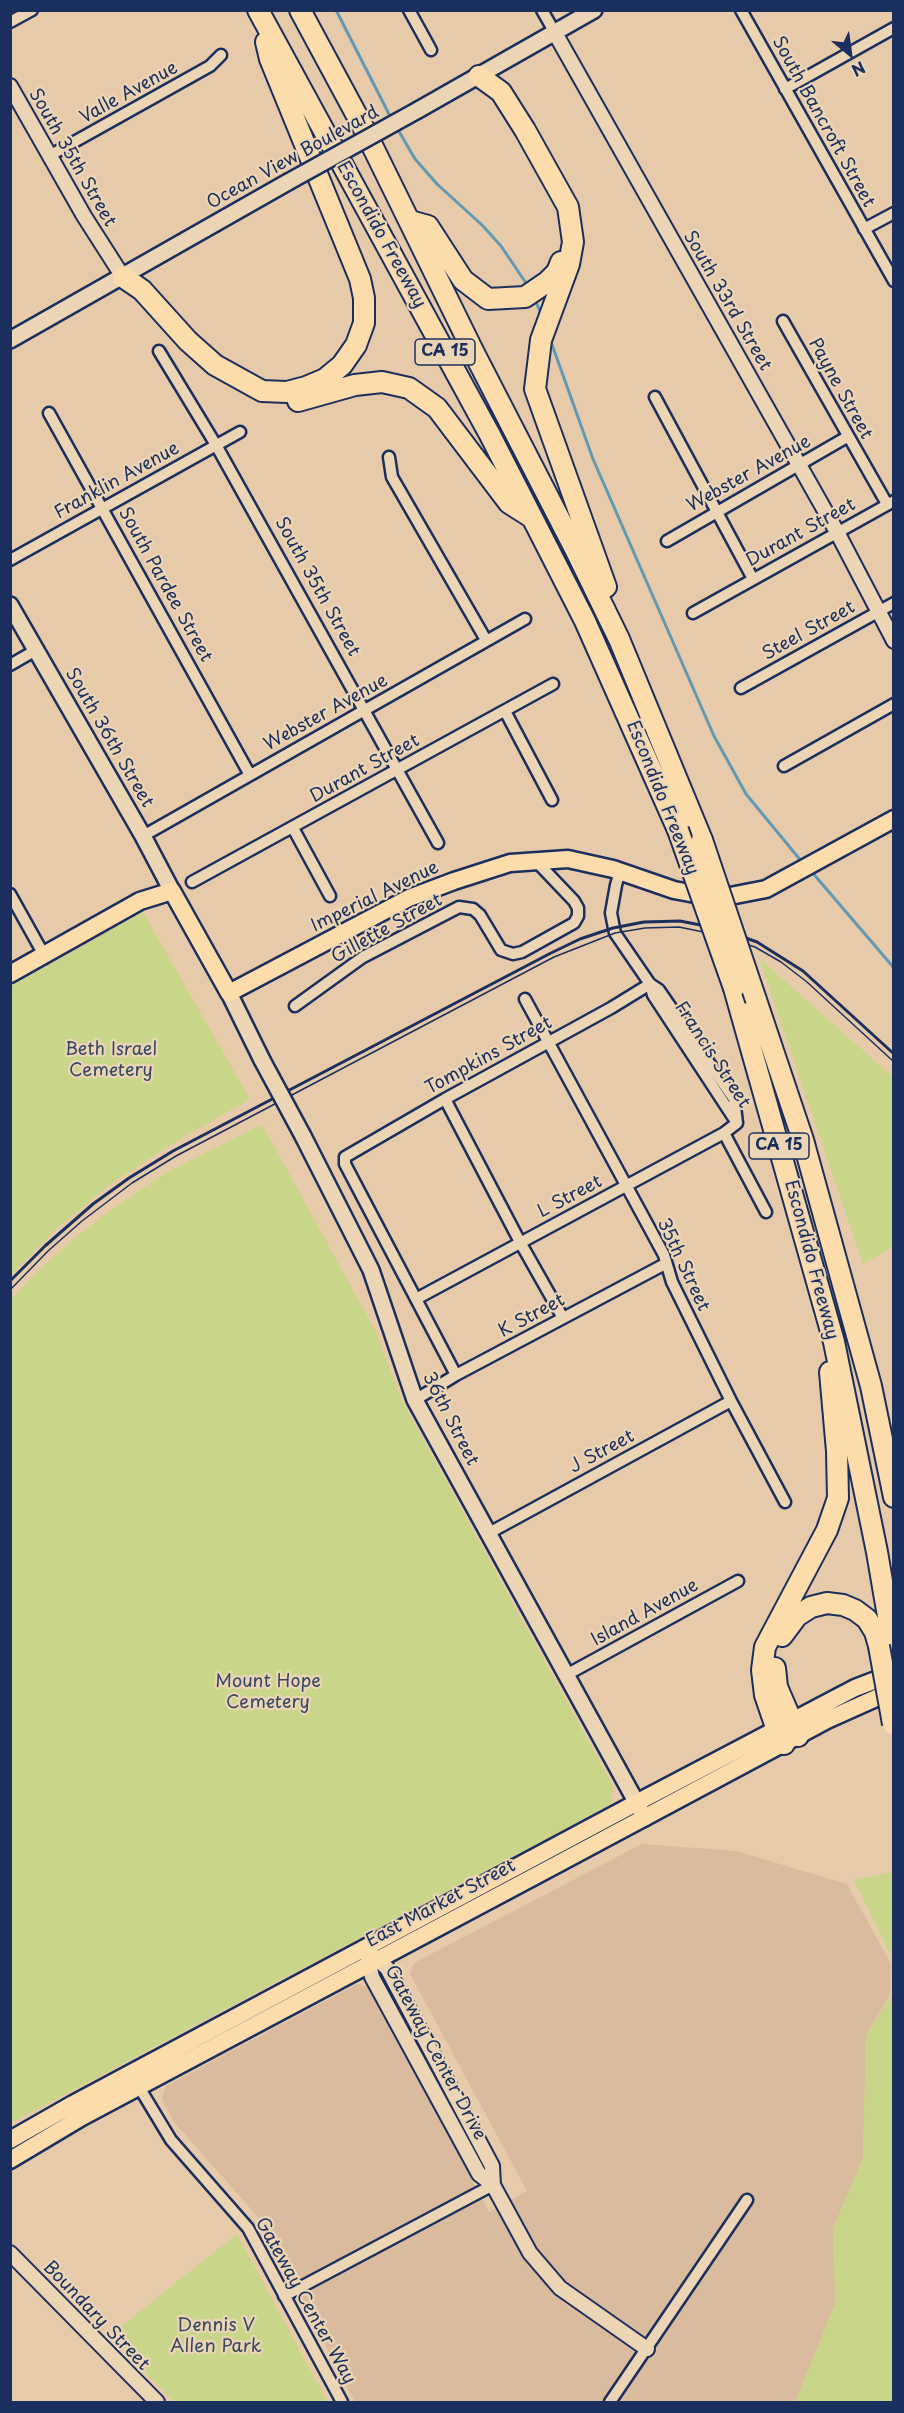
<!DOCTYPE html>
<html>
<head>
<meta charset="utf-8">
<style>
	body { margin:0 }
	#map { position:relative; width:904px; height:2413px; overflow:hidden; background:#e7caa9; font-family:"Playpen Sans",sans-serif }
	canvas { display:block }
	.frame { position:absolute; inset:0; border:12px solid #1b2f5e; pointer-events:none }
	.north { position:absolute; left:820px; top:24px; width:60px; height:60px; -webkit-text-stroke:4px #ecd5b5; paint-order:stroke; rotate:151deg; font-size:16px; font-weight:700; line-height:24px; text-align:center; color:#1b2f5e }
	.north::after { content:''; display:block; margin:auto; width:21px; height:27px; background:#1b2f5e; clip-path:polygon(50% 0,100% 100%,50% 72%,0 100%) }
</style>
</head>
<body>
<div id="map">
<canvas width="904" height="2413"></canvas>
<div class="frame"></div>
<div class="north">N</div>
</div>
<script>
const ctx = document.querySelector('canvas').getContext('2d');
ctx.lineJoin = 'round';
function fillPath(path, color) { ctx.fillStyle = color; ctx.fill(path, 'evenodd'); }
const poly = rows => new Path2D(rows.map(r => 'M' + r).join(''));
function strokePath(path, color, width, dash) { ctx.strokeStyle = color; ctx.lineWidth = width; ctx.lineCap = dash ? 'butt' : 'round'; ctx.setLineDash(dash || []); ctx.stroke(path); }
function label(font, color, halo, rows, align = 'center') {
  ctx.font = font + ' "Playpen Sans",sans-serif'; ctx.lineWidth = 4.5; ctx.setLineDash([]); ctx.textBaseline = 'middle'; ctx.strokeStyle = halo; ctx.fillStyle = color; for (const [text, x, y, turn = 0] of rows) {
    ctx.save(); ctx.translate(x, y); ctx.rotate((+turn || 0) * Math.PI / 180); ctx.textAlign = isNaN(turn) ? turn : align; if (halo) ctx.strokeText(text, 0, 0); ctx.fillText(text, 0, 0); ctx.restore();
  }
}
const built = poly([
	[642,1844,736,1851,847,1884,891,1964,890,1995,866,2035,863,2157,833,2229,835,2304,795,2402,355,2402,258,2217,174,2122,162,2099,166,2086,357,1984,370,1987,489,2212,527,2191,410,1974,414,1963]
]);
const green = poly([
	[143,912,250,1099,172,1144,112,1183,57,1228,11,1275,11,986],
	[759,958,893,1077,893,1247,863,1264],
	[262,1124,376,1332,401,1399,613,1786,611,1804,11,2123,11,1300,36,1273,73,1239,119,1204,165,1173],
	[893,1872,894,1872,893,1960,854,1880],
	[893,1993,893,2402,795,2402,835,2304,833,2229,863,2157,866,2035],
	[237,2234,298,2347,328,2402,174,2402,109,2336]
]);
const stream = poly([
	[336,10,392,120],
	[397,128,415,159,437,184,482,225,501,246,528,286],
	[535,300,542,316],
	[550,339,593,459,714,736,746,794,802,862],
	[811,871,894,968]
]);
const minor = poly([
	[409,10,431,50],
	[542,10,555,33],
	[741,10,894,281],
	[10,22,32,10],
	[785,89,894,28],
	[49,156,210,66,221,55],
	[864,229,894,213],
	[783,321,887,504],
	[159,351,216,445,438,843],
	[655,397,753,579],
	[49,413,250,775],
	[389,457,392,477,486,640],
	[667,541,847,437],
	[10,560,240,432],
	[693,613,894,501],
	[10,665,36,650],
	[741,688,894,603],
	[505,711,552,800],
	[784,766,894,704],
	[293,828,330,896],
	[143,836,525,619],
	[620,871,616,885,611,913,615,933,650,984,659,990,734,1099,737,1123],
	[192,882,553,684],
	[10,894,44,955],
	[650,984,653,995,735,1120],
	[525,999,664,1255,672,1282,731,1401,785,1502],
	[295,1006,363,957,459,907,473,909,480,915,501,950,513,954,522,952,574,923,578,916,578,908,574,901,535,860],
	[445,1099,520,1242,563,1318],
	[724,1133,766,1212],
	[416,1299,724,1133,737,1123],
	[456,1375,345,1164,345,1157,445,1099,611,1008,650,984],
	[415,1400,456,1375,665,1264],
	[489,1533,731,1401],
	[568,1674,738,1581],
	[136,2082,171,2140,248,2228,342,2402],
	[284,2296,493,2185],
	[610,2402,747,2200]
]);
const tertiary = poly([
	[555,33,837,532,894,641],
	[10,86,84,216,123,277],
	[367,1955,372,1977,479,2174,493,2185],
	[372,1955,387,1968,492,2166,493,2185,530,2253,560,2288,647,2349],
	[10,2253,157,2402]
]);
const secondary = poly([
	[418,110,594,10],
	[10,340,288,182],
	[10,605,143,836,172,891],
	[229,993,262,1060],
	[303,1136,371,1270,415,1400,645,1818]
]);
const primary = poly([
	[10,974,140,901,172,891,229,993,409,898,454,881,510,863,568,859,613,869,674,890,706,896,725,897,766,889,894,819],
	[10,2140,73,2104,638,1802,855,1688,894,1673],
	[10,2160,82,2117,550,1868,827,1720,894,1690]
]);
const motorway = poly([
	[258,10,490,435,585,621,678,830],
	[300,10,362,125,473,351,575,549,619,639,702,840],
	[479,76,501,92,525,130,568,207,573,242,569,264,541,340,535,389,606,587],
	[410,221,428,226,463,280,488,299,525,297,547,282,557,272,561,262],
	[123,277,142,290,188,341,215,365,262,391,287,392,306,387,325,379,342,365,356,345,364,323,364,298,360,279,270,59,266,42],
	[298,401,355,385,382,382,409,388,437,408,509,503,531,517],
	[734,988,834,1342,877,1552,894,1651],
	[756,1000,803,1140,871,1386,894,1497],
	[782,1636,797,1616,811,1607,827,1603,843,1605,855,1610,867,1619,875,1632,879,1646],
	[775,1668,777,1687,798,1736],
	[784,1744,777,1730,765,1695,762,1670,765,1647,827,1530,838,1498,837,1451,830,1372]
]);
const tram = poly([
	[10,1290,48,1251,82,1221,132,1183,176,1156,554,957,615,933,645,928,679,927,718,935,755,947,781,962,807,982,894,1062]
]);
const rail = poly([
	[10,1281,45,1246,93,1204,129,1178,173,1151,551,953,580,939,613,928,644,922,680,921,721,929,757,942,803,971,894,1054]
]);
const secondaryBridge = poly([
	[288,182,418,110],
	[262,1060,303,1136]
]);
const motorwayBridge = poly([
	[678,830,734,988],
	[702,840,756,1000],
	[879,1646,893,1724]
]);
const shields = [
	[445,352,60],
	[779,1146,60]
];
const shieldNames = [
	["CA 15",445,352],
	["CA 15",779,1146]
];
const streetNames = [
	["Valle Avenue",129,93,-29],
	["South Bancroft Street",823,122,61],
	["South 35th Street",72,158,60],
	["Ocean View Boulevard",293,158,-29],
	["Escondido Freeway",381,235,61],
	["South 33rd Street",727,301,60],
	["Payne Street",840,389,61],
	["Webster Avenue",749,474,-29],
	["Franklin Avenue",117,481,-29],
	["Durant Street",801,533,-29],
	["South Pardee Street",165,585,61],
	["South 35th Street",317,587,61],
	["Steel Street",809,631,-29],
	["Webster Avenue",326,713,-29],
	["South 36th Street",109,738,60],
	["Durant Street",365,769,-29],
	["Escondido Freeway",662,798,68],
	["Imperial Avenue",375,897,-26],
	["Gillette Street",387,929,-29],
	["Francis Street",712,1055,57],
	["Tompkins Street",489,1056,-29],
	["L Street",570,1197,-28],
	["Escondido Freeway",811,1260,75],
	["35th Street",683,1265,65],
	["K Street",532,1316,-28],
	["36th Street",450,1419,63],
	["J Street",602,1452,-28],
	["Island Avenue",645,1613,-29],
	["East Market Street",441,1904,-28],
	["Gateway Center Drive",435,2053,62],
	["Gateway Center Way",305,2301,61],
	["Boundary Street",96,2316,46]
];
const parkNames = [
	["Beth Israel",111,1050],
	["Cemetery",111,1071],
	["Mount Hope",268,1682],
	["Cemetery",268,1703],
	["Dennis V",216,2326],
	["Allen Park",216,2347]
];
fillPath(built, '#dabb9e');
fillPath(green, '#c9d589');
strokePath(stream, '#6198b3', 3);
strokePath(minor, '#1b2f5e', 15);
strokePath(tertiary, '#1b2f5e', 18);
strokePath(secondary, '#1b2f5e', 20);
strokePath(primary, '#1b2f5e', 21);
strokePath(motorway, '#1b2f5e', 24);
strokePath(minor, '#ecd5b5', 10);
strokePath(tertiary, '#ecd5b5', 14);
strokePath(secondary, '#ecd5b5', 15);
strokePath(primary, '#fddcac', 16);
strokePath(motorway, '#fddcac', 20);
strokePath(tram, '#1b2f5e', 1.5);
strokePath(rail, '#1b2f5e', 3);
strokePath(secondaryBridge, '#1b2f5e', 20, []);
strokePath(motorwayBridge, '#1b2f5e', 24, []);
strokePath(secondaryBridge, '#ecd5b5', 15);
strokePath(motorwayBridge, '#fddcac', 20);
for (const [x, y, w] of shields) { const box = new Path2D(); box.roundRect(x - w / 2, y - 13, w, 26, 4.5); ctx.fillStyle = '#ecd5b5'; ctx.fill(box); strokePath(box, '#1b2f5e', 1.5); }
label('bold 16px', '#1b2f5e', null, shieldNames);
label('18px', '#1b2f5e', '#ecd5b5', streetNames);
label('18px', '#354864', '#ecd5b5', parkNames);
</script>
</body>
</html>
